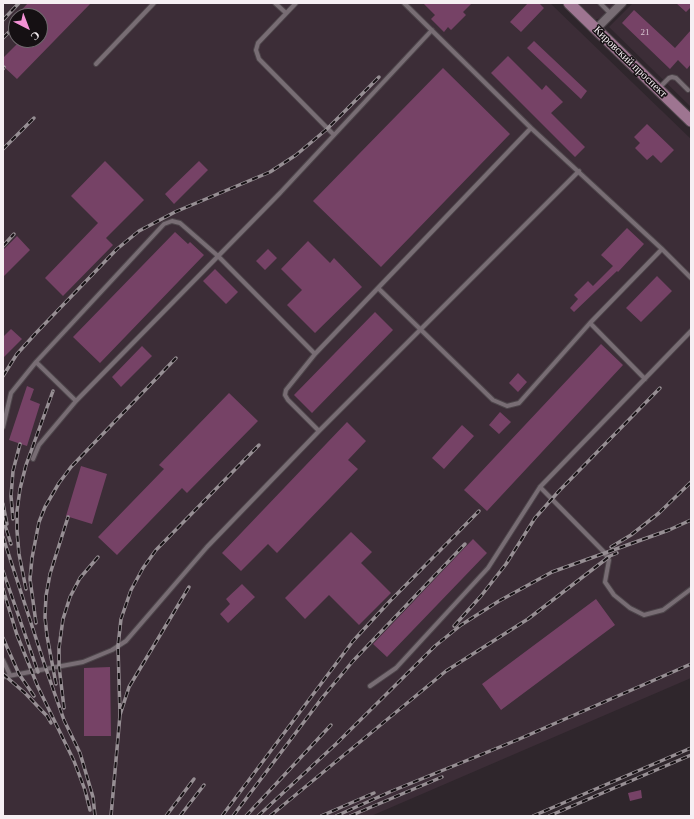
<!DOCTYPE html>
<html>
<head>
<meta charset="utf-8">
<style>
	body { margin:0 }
	#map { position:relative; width:694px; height:819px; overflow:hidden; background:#2f262c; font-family:Georgia,serif }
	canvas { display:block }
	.frame { position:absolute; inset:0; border:4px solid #f6eff3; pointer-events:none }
	.north { position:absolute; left:8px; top:8px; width:40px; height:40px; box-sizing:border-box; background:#151013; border:1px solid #6f696d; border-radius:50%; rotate:138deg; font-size:11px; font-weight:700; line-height:16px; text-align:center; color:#f6eff3 }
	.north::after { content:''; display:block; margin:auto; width:14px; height:18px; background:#f391d5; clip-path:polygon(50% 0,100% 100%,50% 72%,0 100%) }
</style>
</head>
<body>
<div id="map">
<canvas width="694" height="819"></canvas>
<div class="frame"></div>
<div class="north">С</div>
</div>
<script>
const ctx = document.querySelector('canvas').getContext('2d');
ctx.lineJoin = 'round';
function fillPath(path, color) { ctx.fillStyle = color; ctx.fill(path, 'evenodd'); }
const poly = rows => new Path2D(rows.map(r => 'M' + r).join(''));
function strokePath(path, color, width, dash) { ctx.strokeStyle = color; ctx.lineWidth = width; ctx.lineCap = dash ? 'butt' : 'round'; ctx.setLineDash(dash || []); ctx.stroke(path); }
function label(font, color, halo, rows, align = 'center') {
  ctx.font = font + ' Georgia,serif'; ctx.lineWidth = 3; ctx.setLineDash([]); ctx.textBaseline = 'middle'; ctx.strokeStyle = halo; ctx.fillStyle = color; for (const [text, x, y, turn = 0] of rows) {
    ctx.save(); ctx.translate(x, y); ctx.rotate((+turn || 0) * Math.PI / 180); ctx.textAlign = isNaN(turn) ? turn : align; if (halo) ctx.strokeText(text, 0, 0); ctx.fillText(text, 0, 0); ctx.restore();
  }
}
const built = poly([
	[3,3,550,3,691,139,691,678,371,816,3,816],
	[16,16,40,16,40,40,16,40],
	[577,3,618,3,604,17,594,20],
	[633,3,691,3,691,107,609,27]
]);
const building = poly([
	[28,3,91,3,17,79,3,66,3,58,21,40,40,40,40,16,16,16],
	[423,3,472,3,463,12,466,15,451,30,448,27,444,32,431,19,435,15],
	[528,3,539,3,544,8,521,32,510,22],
	[676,3,691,3,691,7,686,12],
	[634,10,675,48,691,30,691,64,687,69,678,60,670,69,622,23],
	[534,41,587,91,581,99,527,48],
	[508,56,542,90,546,85,563,102,551,113,585,147,575,157,491,73],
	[443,68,510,134,381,267,313,201],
	[647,124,674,150,661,163,653,155,647,160,635,148,640,143,634,137],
	[105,161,144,200,106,238,113,245,63,296,45,278,98,223,71,196],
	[199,161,208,170,174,204,165,194],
	[627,228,644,244,618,272,617,271,574,312,570,308,578,299,574,295,588,281,593,286,613,266,601,255],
	[175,232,188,244,190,242,204,255,100,363,73,337],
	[17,236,30,250,3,277,3,250],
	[308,241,330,263,334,258,362,287,315,333,287,305,302,290,281,269],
	[268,249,277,258,265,270,256,261],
	[215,269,238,292,226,304,203,281],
	[657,276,672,291,641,322,626,308],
	[375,312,393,330,312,413,294,395],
	[11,329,22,339,3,358,3,337],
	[601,344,623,365,487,511,464,490],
	[142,346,152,356,121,387,112,377],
	[518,373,527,382,518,392,509,383],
	[27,386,34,389,30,400,40,404,27,446,9,440],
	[229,393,258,421,187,493,182,488,117,555,98,537,164,469,159,465],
	[500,412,511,422,499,434,489,425],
	[347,422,366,441,348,460,358,469,277,553,268,544,241,571,222,553],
	[462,425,474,436,444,469,432,458],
	[81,466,107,474,92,524,66,516],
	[351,532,372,552,361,563,391,593,359,625,329,595,305,619,285,598],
	[473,539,487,553,387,657,373,644],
	[242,584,255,597,228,623,220,614,230,604,226,599],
	[596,599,615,625,501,710,482,684],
	[110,667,111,736,84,736,84,668],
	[641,790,642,798,630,801,628,793]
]);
const service = poly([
	[275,3,286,13],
	[296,3,258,43,256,50,259,59,334,135],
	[404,3,531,128,662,249,691,278],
	[600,3,611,14],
	[96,64,154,3],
	[658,89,669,78,672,77,676,78,688,90],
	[531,128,378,288,493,400,507,406,519,403,590,323,662,249],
	[590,323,645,379],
	[36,362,76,401],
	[3,427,11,393,36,362,164,224,172,221,180,223,218,256,315,354],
	[319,431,288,400,285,395,286,390,315,354,378,288],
	[33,459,39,445,76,401,280,193,432,30],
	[540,487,604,552,609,560,605,582,614,595,630,608,644,615,663,610,691,589],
	[3,660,10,675],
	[3,677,83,662,112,650,126,641,207,547,319,431,579,171],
	[370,686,396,668,488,568,540,487,691,331]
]);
const minor = poly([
	[596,29,622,3]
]);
const secondary = poly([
	[569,3,691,121]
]);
const rail = poly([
	[3,20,19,3],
	[3,38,16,25],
	[3,69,4,67],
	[3,149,34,118],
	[3,246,14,234],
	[3,376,17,354,36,333,117,249,139,231,175,212,270,172,296,155,327,129,379,77],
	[3,504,7,524],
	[3,519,11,544],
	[13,519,11,496,13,471,20,444],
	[3,537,46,669,64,720,80,753,93,797,95,816],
	[611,547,631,535,659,513,691,482],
	[3,571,38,672],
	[3,589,17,635,38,687,74,761,85,790,90,810],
	[26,589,19,554,17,531,17,511,20,489,26,465,53,391],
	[36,623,30,579,32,558,39,522,45,507,59,483,71,467,176,358],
	[454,626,481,596,506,564,535,518,559,491,660,388],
	[3,638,19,674,34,696],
	[3,674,25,693,47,716,51,723],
	[56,684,47,636,45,617,46,596,50,574,68,517],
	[64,708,59,666,59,648,63,619,70,597,80,578,98,557],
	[120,715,118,646,121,619,131,590,143,568,156,550,259,445],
	[111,816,120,715,129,687,189,587],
	[166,816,194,779],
	[180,816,204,785],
	[222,816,353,641,390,601,479,511],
	[233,816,322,698,353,661,465,544],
	[246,816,331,725],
	[258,816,336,744,435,646,461,625,499,601,552,572,669,530,691,520],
	[270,816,446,671,528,619,610,556,617,553],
	[321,816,374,793],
	[336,816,392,791,517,740,691,664],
	[350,816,442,777],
	[533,816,691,748],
	[549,816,691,755]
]);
const numberNames = [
	["21",645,33]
];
const streetNames = [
	["Кировский проспект",630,62,44]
];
fillPath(built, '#3c2d37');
fillPath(building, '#764266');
strokePath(service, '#4d454a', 6);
strokePath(minor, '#4d454a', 10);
strokePath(secondary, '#4d454a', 13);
strokePath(service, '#786d74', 4);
strokePath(minor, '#786d74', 8);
strokePath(secondary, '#9e7591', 11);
strokePath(rail, '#978f94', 3.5);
strokePath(rail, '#151013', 2, [6]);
label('9px', '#d6c4d0', null, numberNames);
label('11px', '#f6eff3', '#151013', streetNames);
</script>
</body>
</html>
